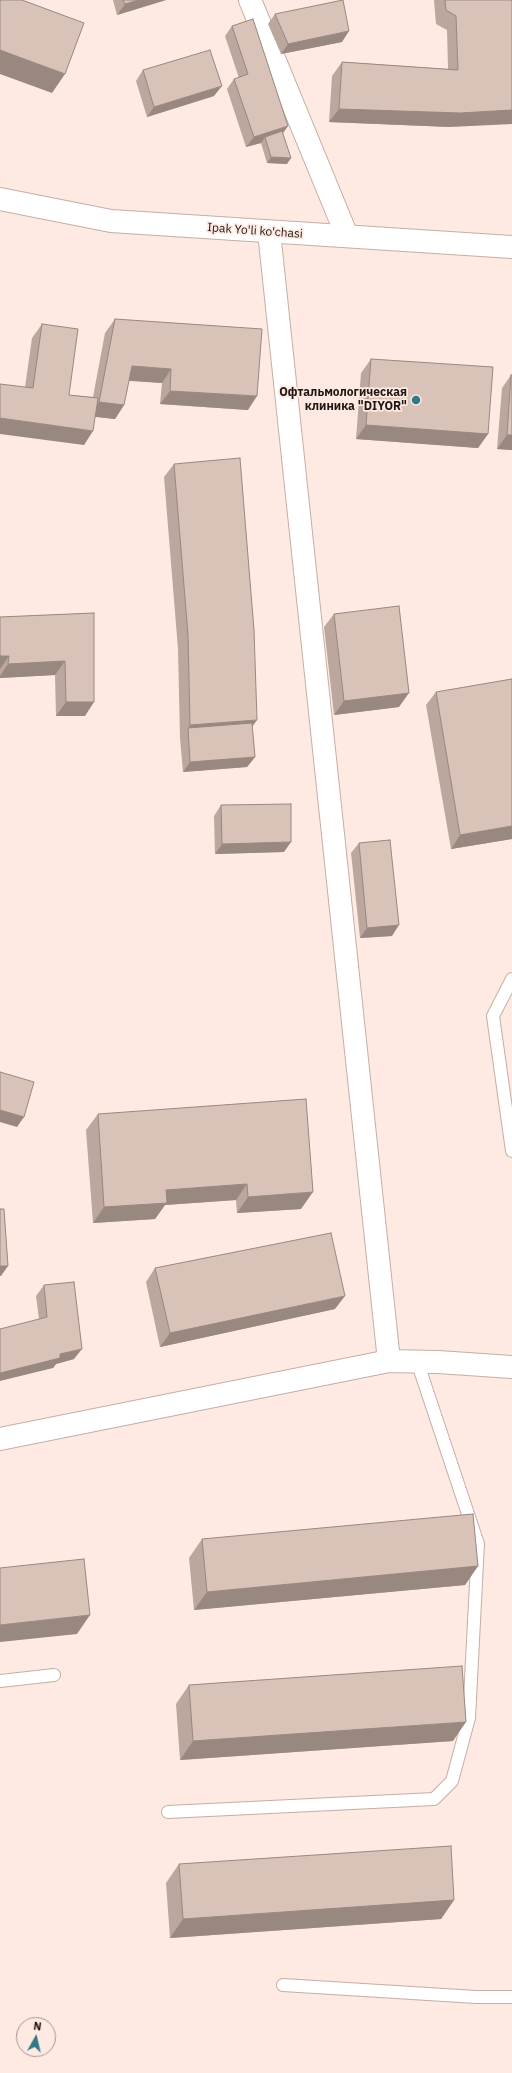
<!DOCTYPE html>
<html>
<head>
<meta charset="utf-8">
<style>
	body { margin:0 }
	#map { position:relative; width:512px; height:2073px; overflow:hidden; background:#feeae2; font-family:"IBM Plex Sans",sans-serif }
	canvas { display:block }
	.north { position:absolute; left:16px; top:2017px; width:40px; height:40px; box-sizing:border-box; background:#feeae2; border:1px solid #a4958f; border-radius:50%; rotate:8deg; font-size:11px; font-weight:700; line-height:16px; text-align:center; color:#1e1612 }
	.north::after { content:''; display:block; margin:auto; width:14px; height:18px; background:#347787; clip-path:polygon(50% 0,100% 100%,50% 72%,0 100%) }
</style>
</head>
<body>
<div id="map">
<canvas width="512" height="2073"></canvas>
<div class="north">N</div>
</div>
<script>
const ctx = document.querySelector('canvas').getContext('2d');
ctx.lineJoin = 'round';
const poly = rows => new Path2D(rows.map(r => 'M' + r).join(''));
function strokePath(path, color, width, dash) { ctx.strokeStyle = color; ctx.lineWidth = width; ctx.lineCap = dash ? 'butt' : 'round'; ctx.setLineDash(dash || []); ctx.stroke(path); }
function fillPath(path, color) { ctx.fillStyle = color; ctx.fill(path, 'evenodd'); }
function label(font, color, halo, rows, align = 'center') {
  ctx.font = font + ' "IBM Plex Sans",sans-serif'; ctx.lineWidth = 3.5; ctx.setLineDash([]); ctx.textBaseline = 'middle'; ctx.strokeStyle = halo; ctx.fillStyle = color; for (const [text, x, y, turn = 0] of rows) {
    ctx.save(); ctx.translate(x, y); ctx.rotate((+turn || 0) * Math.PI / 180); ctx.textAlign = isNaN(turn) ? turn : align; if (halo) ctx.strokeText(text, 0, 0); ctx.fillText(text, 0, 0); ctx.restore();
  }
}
const lane = poly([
	[512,979,493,1016,512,1151],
	[0,1681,54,1675],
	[168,1812,434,1799,452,1781,469,1718,478,1544,417,1361],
	[283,1985,476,1997,512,1997]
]);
const street = poly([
	[250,0,347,236]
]);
const secondary = poly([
	[0,199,111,221,512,247],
	[269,232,389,1361],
	[0,1439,389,1361,438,1362,512,1367]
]);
const wall = poly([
	[113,0,166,0,117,15],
	[434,0,512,0,450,127,329,122,332,76,342,62,448,69,447,30,436,24],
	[275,14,342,42,281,54,268,24],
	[232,26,283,134,287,164,267,163,261,143,246,147,227,89,234,79,239,78,225,36],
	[143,70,214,96,147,117,136,81],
	[115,319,248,410,160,404,162,383,129,381,124,405,115,419,95,417,84,445,25,387,32,338,42,324,69,395,93,397,105,333],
	[371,359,488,434,478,448,356,439,361,373],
	[511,375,512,450,497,449,502,388],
	[174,464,252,727,255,757,247,767,183,772,180,738,178,649,164,477],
	[94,613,85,716,56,716,55,675,0,678,0,617],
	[334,614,399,707,334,715,324,627],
	[436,692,512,839,451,849,426,705],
	[221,805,284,852,215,854,214,816],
	[359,843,392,936,360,938,351,853],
	[98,1114,301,1209,237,1213,236,1200,165,1205,155,1219,93,1223,86,1130],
	[155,1268,335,1309,160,1347,146,1282],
	[44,1285,74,1359,56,1364,53,1368,39,1319,36,1296],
	[202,1539,478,1566,465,1585,194,1610,189,1558],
	[189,1685,453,1741,180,1760,176,1704],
	[179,1864,454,1900,441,1919,170,1938,166,1883]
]);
const shadedWall = poly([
	[139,0,166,0,117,15,125,4],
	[349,31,342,42,281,54,288,44],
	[0,50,65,74,52,93,0,74],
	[222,86,214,96,147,117,154,107],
	[339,109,512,110,512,124,450,127,329,122],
	[288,126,281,136,265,137,261,143,246,147,254,137],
	[271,157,291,158,287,164,267,163],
	[132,366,171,369,162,383,122,380],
	[170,391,257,396,248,410,160,404],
	[99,402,124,405,115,419,89,416],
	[0,418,93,431,84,445,0,434],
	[366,425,488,434,478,448,356,439],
	[507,435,512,435,512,450,497,449],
	[0,656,9,656,0,669],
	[65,661,55,675,0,678,0,676,8,664],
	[409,693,399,707,334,715,344,701],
	[66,702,94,702,85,716,56,716],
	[257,720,248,733,188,728,190,725],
	[255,757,247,767,183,772,190,762],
	[512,826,512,839,451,849,460,835],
	[291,842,284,852,215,854,222,844],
	[399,925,392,936,360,938,367,928],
	[0,1110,24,1117,17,1127,0,1122],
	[247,1184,236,1200,165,1205,155,1219,93,1223,104,1207,166,1190],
	[313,1192,301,1209,237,1213,248,1197],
	[0,1266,8,1266,1,1276,0,1276],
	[345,1296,335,1309,160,1347,170,1333],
	[82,1349,74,1359,56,1364,53,1368,0,1381,0,1373,60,1354],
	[478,1566,465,1585,194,1610,207,1592],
	[90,1615,77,1634,0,1642,0,1625],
	[466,1722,453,1741,180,1760,193,1741],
	[454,1900,441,1919,170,1938,183,1919]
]);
const building = poly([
	[0,0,22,0,84,23,65,74,0,50,0,0],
	[123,0,139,0,125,4,123,0],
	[343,0,349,31,288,44,275,14,343,0],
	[445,0,512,0,512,110,460,113,339,109,342,62,458,70,456,16,446,10,445,0],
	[253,19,288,126,254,137,234,79,248,74,232,26,253,19],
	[210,50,222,86,154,107,143,70,210,50],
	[282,131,291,158,271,157,265,137,282,131],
	[115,319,262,329,257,396,170,391,171,369,132,366,124,405,99,402,115,319],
	[42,324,78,329,69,395,98,398,93,431,0,418,0,384,33,388,42,324],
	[371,359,493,367,488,434,366,425,371,359],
	[511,375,512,375,512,435,507,435,511,375],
	[240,458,254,630,257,720,190,725,188,635,174,464,240,458],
	[399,606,409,693,344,701,334,614,399,606],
	[94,613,94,702,66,702,65,661,8,664,9,656,0,656,0,617,94,613],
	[512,679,512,826,460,835,436,692,512,679],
	[252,723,255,757,190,762,188,728,252,723],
	[291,804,291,842,222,844,221,805,291,804],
	[390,840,399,925,367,928,359,843,390,840],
	[0,1072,34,1082,24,1117,0,1110,0,1072],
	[306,1099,313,1192,248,1197,247,1184,166,1190,167,1203,104,1207,98,1114,306,1099],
	[0,1209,4,1209,8,1266,0,1266,0,1209],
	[331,1233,345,1296,170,1333,155,1268,331,1233],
	[74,1282,82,1349,60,1354,60,1358,0,1373,0,1329,47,1317,44,1285,74,1282],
	[473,1514,478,1566,207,1592,202,1539,473,1514],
	[84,1559,90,1615,0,1625,0,1568,84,1559],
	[462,1666,466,1722,193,1741,189,1685,462,1666],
	[451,1846,454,1900,183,1919,179,1864,451,1846]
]);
const markers = [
	[416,400,5,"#347787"]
];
const streetNames = [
	["Ipak Yo'li ko'chasi",255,231,4]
];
const poiNames = [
	["Офтальмологическая",407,393],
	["клиника \"DIYOR\"",407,407]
];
strokePath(lane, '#c5aea3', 14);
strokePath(street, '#c5aea3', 24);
strokePath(secondary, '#c5aea3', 24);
strokePath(lane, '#fff', 12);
strokePath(street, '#fff', 22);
strokePath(secondary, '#fff', 22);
fillPath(wall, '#bba79d');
fillPath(shadedWall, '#988880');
fillPath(building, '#d9c2b7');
strokePath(building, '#988880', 1);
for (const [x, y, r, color] of markers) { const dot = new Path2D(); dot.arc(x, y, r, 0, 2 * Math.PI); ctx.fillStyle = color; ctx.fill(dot); strokePath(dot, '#feeae2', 1.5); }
label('12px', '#1e1612', '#feeae2', streetNames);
label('bold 12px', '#1e1612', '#feeae2', poiNames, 'right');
</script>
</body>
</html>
